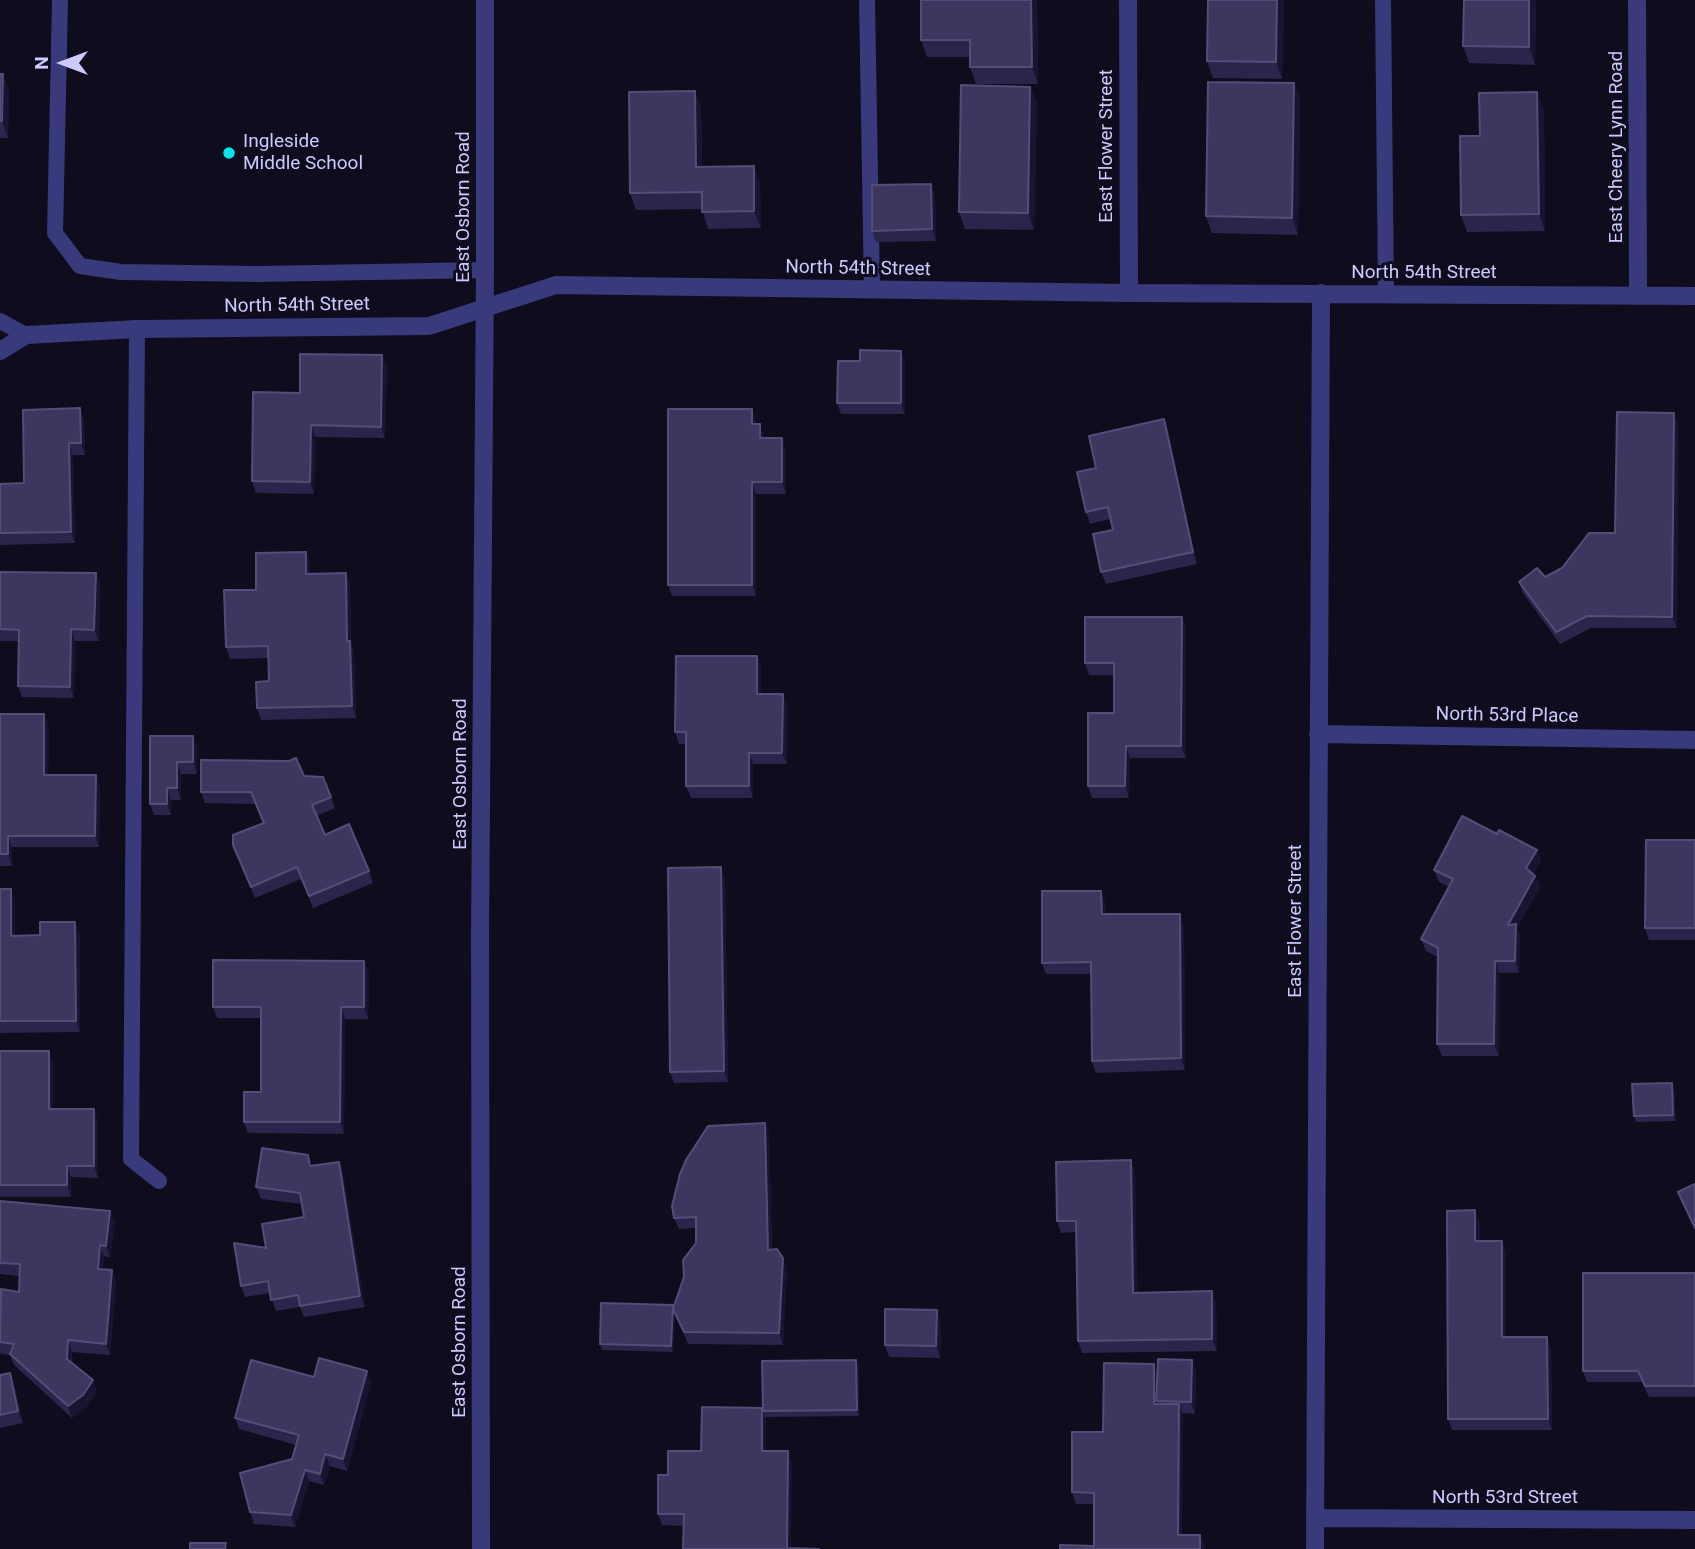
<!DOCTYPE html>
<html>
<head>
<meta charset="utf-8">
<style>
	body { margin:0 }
	#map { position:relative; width:1695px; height:1549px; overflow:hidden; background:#0e0c1d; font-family:Roboto,sans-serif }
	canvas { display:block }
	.north { position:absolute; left:28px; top:28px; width:70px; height:70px; -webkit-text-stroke:5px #0e0c1d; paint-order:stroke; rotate:270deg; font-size:19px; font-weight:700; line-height:28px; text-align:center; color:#cccafe }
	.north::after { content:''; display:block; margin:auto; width:24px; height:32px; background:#cccafe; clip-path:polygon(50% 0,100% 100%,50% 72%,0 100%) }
</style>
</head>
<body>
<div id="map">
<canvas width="1695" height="1549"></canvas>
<div class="north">N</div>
</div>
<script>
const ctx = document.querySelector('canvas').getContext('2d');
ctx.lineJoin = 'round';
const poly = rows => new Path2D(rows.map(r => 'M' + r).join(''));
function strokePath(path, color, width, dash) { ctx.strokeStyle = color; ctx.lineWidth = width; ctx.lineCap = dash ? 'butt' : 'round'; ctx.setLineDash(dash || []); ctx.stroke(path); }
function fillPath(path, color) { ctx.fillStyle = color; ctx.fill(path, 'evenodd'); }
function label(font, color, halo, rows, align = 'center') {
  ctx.font = font + ' Roboto,sans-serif'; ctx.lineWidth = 6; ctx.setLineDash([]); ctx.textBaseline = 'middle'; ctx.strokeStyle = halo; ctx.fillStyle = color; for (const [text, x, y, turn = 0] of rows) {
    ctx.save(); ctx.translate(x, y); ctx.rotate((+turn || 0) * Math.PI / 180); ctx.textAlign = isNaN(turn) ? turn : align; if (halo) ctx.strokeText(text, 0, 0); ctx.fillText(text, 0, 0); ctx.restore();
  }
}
const service = poly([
	[60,0,55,233,80,266,121,272,258,274,485,270],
	[867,0,872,290],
	[1383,0,1386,293],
	[0,321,26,335],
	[137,329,131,1159,159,1181]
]);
const minor = poly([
	[1128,0,1129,293],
	[1637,0,1638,294],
	[0,351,26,335,137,329,429,326,556,285,1129,293,1695,296],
	[1318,734,1695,740],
	[1315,1518,1695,1520],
	[1315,1549,1321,293]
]);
const tertiary = poly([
	[481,1549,480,934,485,270,485,0]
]);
const wall = poly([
	[921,0,1037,0,1038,84,976,84,970,67,970,57,927,57,921,40],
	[1284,0,1282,79,1213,78,1207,61],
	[1536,0,1535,65,1469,63,1463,46],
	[0,74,9,91,8,138,0,138],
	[1294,83,1300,100,1298,235,1212,233,1206,216],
	[1030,87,1037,104,1034,230,965,229,959,212],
	[695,91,701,108,702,167,760,183,761,228,708,229,702,209,636,210,630,193],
	[1544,109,1545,231,1467,232,1461,215,1480,136],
	[931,184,935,195,936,241,876,242,872,231],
	[901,351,905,363,905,414,841,414,837,403,860,361],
	[382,355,387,367,385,438,315,437,314,494,256,493,252,481,300,393],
	[752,409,756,424,764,435,764,438,786,450,786,494,756,494,756,596,672,596,668,585],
	[1164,419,1168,431,1197,564,1106,584,1101,572,1113,530,1110,519,1090,524,1086,512,1096,468],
	[84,420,85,455,73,455,75,543,0,545,0,484,24,483],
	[1678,424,1677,628,1591,628,1560,644,1523,593,1519,582,1545,577,1562,568,1615,533],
	[310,564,310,574,346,573,350,584,351,644,354,653,356,718,261,720,257,708,269,681,268,658,230,659,226,647,256,590],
	[0,572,96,573,100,585,99,641,75,641,74,698,22,697,18,686,19,641,0,641],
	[1182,617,1186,629,1186,758,1130,758,1129,798,1092,798,1088,786,1114,713,1114,675,1089,675,1085,663],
	[757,656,761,668,761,694,783,694,787,706,787,764,753,764,753,798,691,798,686,786,686,744,679,744,675,732],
	[0,714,49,726,48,775,96,775,100,787,99,847,12,847,12,866,0,866],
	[193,736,197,748,197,774,181,774,181,800,171,800,171,815,154,815,150,804],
	[304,776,331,797,335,808,317,816,325,835,369,871,373,883,313,908,301,879,255,898,238,857,263,823,255,804,205,803,201,792],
	[1497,834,1537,850,1541,861,1533,874,1535,876,1540,887,1517,928,1520,936,1519,973,1499,973,1499,1056,1442,1056,1437,1044,1438,957,1426,951,1421,939,1449,887,1439,882,1434,870],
	[1695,840,1695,940,1649,940,1645,928],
	[725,878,728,1082,674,1083,670,1072],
	[0,889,15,901,15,936,80,934,80,1032,0,1033],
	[1101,891,1105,903,1106,914,1184,925,1185,1070,1096,1073,1092,1061,1091,974,1046,974,1042,963],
	[369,972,368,1019,345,1019,344,1134,248,1133,244,1122,261,1092,261,1018,217,1018,213,1007],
	[0,1051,49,1051,53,1063,53,1109,98,1121,98,1178,71,1177,71,1197,0,1197],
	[1672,1083,1674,1089,1676,1121,1636,1122,1634,1116],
	[765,1123,769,1134,772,1250,787,1269,783,1345,688,1344,675,1313,673,1352,602,1350,600,1344,673,1305,674,1307,696,1243,696,1228,679,1229,674,1218],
	[1131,1160,1135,1172,1137,1293,1212,1291,1216,1303,1217,1351,1082,1353,1078,1341,1076,1232,1061,1233,1057,1221],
	[312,1166,343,1173,365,1307,304,1317,300,1307,276,1311,270,1293,245,1297,241,1286,304,1217,302,1204,261,1199,256,1187],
	[1695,1184,1695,1231,1678,1192],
	[0,1201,110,1211,115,1222,110,1258,104,1256,103,1269,116,1282,110,1355,72,1352,72,1363,93,1380,97,1392,87,1406,72,1418,14,1365,10,1355,1,1354,0,1352,0,1301,19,1292,20,1276,0,1274],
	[1480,1222,1480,1241,1506,1253,1506,1337,1551,1349,1552,1430,1452,1430,1448,1419],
	[1695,1273,1695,1397,1649,1397,1642,1382,1587,1382,1583,1371],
	[941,1321,940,1358,889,1357,885,1345],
	[856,1360,859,1365,859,1416,766,1417,766,1451,792,1463,683,1549,684,1526,662,1525,658,1514,668,1475,762,1408],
	[1192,1360,1196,1371,1195,1414,1182,1413,1182,1535,1200,1535,1205,1547,1094,1504,1076,1504,1072,1492,1103,1432,1157,1372],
	[10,1373,14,1384,23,1423,0,1428,0,1375],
	[314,1377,371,1383,347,1471,330,1466,324,1485,309,1481,295,1527,254,1524,250,1512,292,1459,296,1445,239,1429,235,1418]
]);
const shadedWall = poly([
	[1031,0,1037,0,1038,84,1032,67],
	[1277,0,1284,0,1282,79,1276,62],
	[1529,0,1536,0,1535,65,1529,47],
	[3,74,9,91,8,138,2,121],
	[1294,83,1300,100,1298,235,1292,218],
	[1030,87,1037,104,1034,230,1028,213],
	[695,91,701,108,702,184,696,167],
	[1537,92,1544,109,1545,231,1539,214],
	[754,166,760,183,761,228,754,211],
	[931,184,935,195,936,241,932,229],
	[901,351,905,363,905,414,901,403],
	[382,355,387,367,385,438,381,427],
	[80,408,84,420,85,455,81,443],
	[752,409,756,421,756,435,752,424],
	[1674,413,1678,424,1677,628,1672,617],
	[1164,419,1168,431,1197,564,1193,552],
	[760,424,764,435,764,450,760,438],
	[311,425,315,437,314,494,310,482],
	[782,438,786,450,786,494,782,482],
	[69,443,73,455,75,543,71,532],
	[752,482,756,494,756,596,752,585],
	[306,552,310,564,310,585,306,574],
	[96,573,100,585,99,641,94,630],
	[346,573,350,584,351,644,354,653,356,718,352,706,347,641],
	[1182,617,1186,629,1186,758,1181,746],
	[71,629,75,641,74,698,70,687],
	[757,656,761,668,761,706,757,694],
	[783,694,787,706,787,764,782,753],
	[44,714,49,726,48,787,44,775],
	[193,736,197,748,197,774,193,762],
	[1126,746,1130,758,1129,798,1125,786],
	[749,753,753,764,753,798,749,786],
	[177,762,181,774,181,800,177,788],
	[96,775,100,787,99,847,95,836],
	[167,788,171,800,171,815,167,804],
	[8,836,12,847,12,866,8,854],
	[1537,850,1541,861,1530,880,1526,868],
	[721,867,725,878,728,1082,724,1071],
	[1535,876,1540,887,1517,928,1520,936,1519,973,1515,961,1508,925],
	[11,889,15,901,15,948,11,936],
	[1101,891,1105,903,1107,925,1102,914],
	[1180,914,1184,925,1185,1070,1181,1058],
	[75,922,80,934,80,1032,76,1021],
	[364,961,369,972,368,1019,364,1007],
	[1495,961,1499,973,1499,1056,1494,1044],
	[341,1007,345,1019,344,1134,340,1122],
	[49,1051,53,1063,53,1121,49,1109],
	[1672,1083,1674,1089,1676,1121,1673,1115],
	[94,1109,98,1121,98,1178,94,1166],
	[765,1123,769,1134,772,1261,768,1250],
	[1131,1160,1135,1172,1138,1304,1133,1293],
	[339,1162,343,1173,365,1307,360,1296],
	[67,1166,71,1177,71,1197,67,1185],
	[1475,1210,1480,1222,1480,1253,1475,1241],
	[110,1211,115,1222,110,1258,106,1246],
	[1502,1241,1506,1253,1506,1349,1502,1337],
	[100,1245,104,1256,102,1280,98,1269],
	[783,1258,787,1269,783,1345,779,1333],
	[112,1270,116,1282,110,1355,106,1344],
	[1212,1291,1216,1303,1217,1351,1212,1339],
	[673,1305,675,1311,673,1352,671,1346],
	[937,1310,941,1321,940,1358,936,1346],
	[1547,1337,1551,1349,1552,1430,1548,1419],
	[68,1340,72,1352,71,1371,67,1359],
	[856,1360,859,1365,859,1416,857,1410],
	[1192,1360,1196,1371,1195,1414,1191,1402],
	[1154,1364,1158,1375,1156,1401,1158,1407,1154,1404],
	[367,1371,371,1383,347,1471,343,1459],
	[10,1373,14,1384,23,1423,18,1411],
	[93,1380,97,1392,87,1406,72,1418,68,1406],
	[1179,1404,1183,1416,1182,1547,1178,1535],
	[762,1408,766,1420,766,1462,762,1451],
	[788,1451,792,1463,791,1549,787,1549],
	[325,1454,330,1466,324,1485,320,1474],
	[305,1470,309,1481,295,1527,291,1515],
	[1200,1535,1205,1547,1205,1549,1200,1549]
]);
const building = poly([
	[921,0,1031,0,1032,67,970,67,970,40,921,40,921,0],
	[1208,0,1277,0,1276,62,1207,61,1208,0],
	[1464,0,1529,0,1529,47,1463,46,1464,0],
	[0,74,3,74,2,121,0,121,0,74],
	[1208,82,1294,83,1292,218,1206,216,1208,82],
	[961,85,1030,87,1028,213,959,212,961,85],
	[695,91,696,167,754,166,754,211,702,212,702,192,630,193,629,92,695,91],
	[1537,92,1539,214,1461,215,1460,136,1480,136,1479,93,1537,92],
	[931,184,932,229,872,231,872,185,931,184],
	[860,350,901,351,901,403,837,403,838,361,860,361,860,350],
	[300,354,382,355,381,427,311,425,310,482,252,481,253,392,300,393,300,354],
	[80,408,81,443,69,443,71,532,0,533,0,484,24,483,23,410,80,408],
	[668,409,752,409,752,424,760,424,760,438,782,438,782,482,752,482,752,585,668,585,668,409],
	[1617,412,1674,413,1672,617,1587,616,1556,632,1519,582,1537,568,1545,577,1562,568,1589,533,1615,533,1617,412],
	[1164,419,1193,552,1101,572,1093,534,1113,530,1108,507,1086,512,1077,472,1096,468,1089,436,1164,419],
	[306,552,306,574,346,573,347,641,350,641,352,706,257,708,256,682,269,681,268,646,226,647,224,590,256,590,256,553,306,552],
	[0,572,96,573,94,630,71,629,70,687,18,686,19,630,0,629,0,572],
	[1085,617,1182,617,1181,746,1126,746,1125,786,1088,786,1088,713,1114,713,1114,663,1085,663,1085,617],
	[676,656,757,656,757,694,783,694,782,753,749,753,749,786,686,786,686,732,675,732,676,656],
	[0,714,44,714,44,775,96,775,95,836,8,836,8,854,0,854,0,714],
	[150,736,193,736,193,762,177,762,177,788,167,788,167,804,150,804,150,736],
	[296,758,304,776,323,777,331,797,312,805,325,835,349,824,369,871,309,896,297,867,251,887,233,845,233,835,264,823,251,792,201,792,201,760,289,761,296,758],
	[1462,816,1497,834,1499,830,1537,850,1526,868,1535,876,1508,925,1516,924,1515,961,1495,961,1494,1044,1437,1044,1438,948,1421,939,1453,879,1434,870,1462,816],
	[1646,840,1695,840,1695,928,1645,928,1646,840],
	[721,867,724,1071,670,1072,668,868,721,867],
	[0,889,11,889,11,936,40,935,40,922,75,922,76,1021,0,1021,0,889],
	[1042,891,1101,891,1102,914,1180,914,1181,1058,1092,1061,1091,962,1042,963,1042,891],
	[213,960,364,961,364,1007,341,1007,340,1122,244,1122,244,1092,261,1092,261,1007,213,1007,213,960],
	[0,1051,49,1051,49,1109,94,1109,94,1166,67,1166,67,1185,0,1185,0,1051],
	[1672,1083,1673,1115,1634,1116,1632,1084,1672,1083],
	[765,1123,768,1250,777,1249,783,1258,779,1333,684,1332,673,1309,684,1277,683,1260,696,1243,696,1217,674,1218,672,1206,680,1174,686,1160,708,1126,765,1123],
	[262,1148,308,1155,310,1166,339,1162,360,1296,300,1306,298,1295,271,1300,268,1281,241,1286,234,1243,266,1248,262,1224,304,1217,300,1193,256,1187,262,1148],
	[1131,1160,1133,1293,1212,1291,1212,1339,1078,1341,1076,1221,1057,1221,1056,1162,1131,1160],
	[1695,1184,1695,1228,1678,1192,1695,1184],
	[0,1201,110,1211,106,1246,100,1245,98,1269,112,1270,106,1344,68,1340,67,1359,93,1380,83,1395,68,1406,10,1354,14,1344,0,1342,1,1289,19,1292,20,1264,0,1263,0,1201],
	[1475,1210,1475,1241,1502,1241,1502,1337,1547,1337,1548,1419,1448,1419,1447,1211,1475,1210],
	[1583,1273,1695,1273,1695,1386,1645,1386,1638,1371,1583,1371,1583,1273],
	[601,1303,673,1305,671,1346,600,1344,601,1303],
	[885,1309,937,1310,936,1346,885,1345,885,1309],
	[319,1358,367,1371,343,1459,325,1454,320,1474,305,1470,291,1515,250,1512,240,1473,292,1459,299,1435,235,1418,251,1360,314,1377,319,1358],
	[1158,1359,1192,1360,1191,1402,1156,1401,1158,1359],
	[856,1360,857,1410,763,1411,762,1361,856,1360],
	[1104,1363,1154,1364,1154,1404,1179,1404,1178,1535,1200,1535,1200,1549,1060,1549,1060,1545,1094,1546,1094,1493,1072,1492,1072,1432,1103,1432,1104,1363],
	[10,1373,18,1411,0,1415,0,1375,10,1373],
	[702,1407,762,1408,762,1451,788,1451,787,1548,819,1549,683,1549,684,1514,658,1514,658,1475,668,1475,668,1451,701,1451,702,1407],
	[190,1543,226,1543,225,1549,190,1549,190,1543]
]);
const markers = [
	[229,153,7,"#05e6ef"]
];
const poiNames = [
	["Ingleside",243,142],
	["Middle School",243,164]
];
const streetNames = [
	["East Flower Street",1107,146,-90],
	["East Cheery Lynn Road",1617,147,-90],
	["East Osborn Road",464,207,-90],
	["North 54th Street",858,269,1],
	["North 54th Street",1424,273],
	["North 54th Street",297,306,-1],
	["North 53rd Place",1507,716,1],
	["East Osborn Road",461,774,-90],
	["East Flower Street",1296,921,-90],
	["East Osborn Road",460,1342,-90],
	["North 53rd Street",1505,1498]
];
strokePath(service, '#383a7c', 16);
strokePath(minor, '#383a7c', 18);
strokePath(tertiary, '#383a7c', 18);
fillPath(wall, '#2a254b');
fillPath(shadedWall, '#181431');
fillPath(building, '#3c375f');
strokePath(building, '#524e78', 2);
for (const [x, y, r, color] of markers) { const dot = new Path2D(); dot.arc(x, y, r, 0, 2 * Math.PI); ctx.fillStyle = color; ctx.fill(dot); strokePath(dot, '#0e0c1d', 2.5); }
label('19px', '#cccafe', '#0e0c1d', poiNames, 'left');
label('19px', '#cccafe', '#0e0c1d', streetNames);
</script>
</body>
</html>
